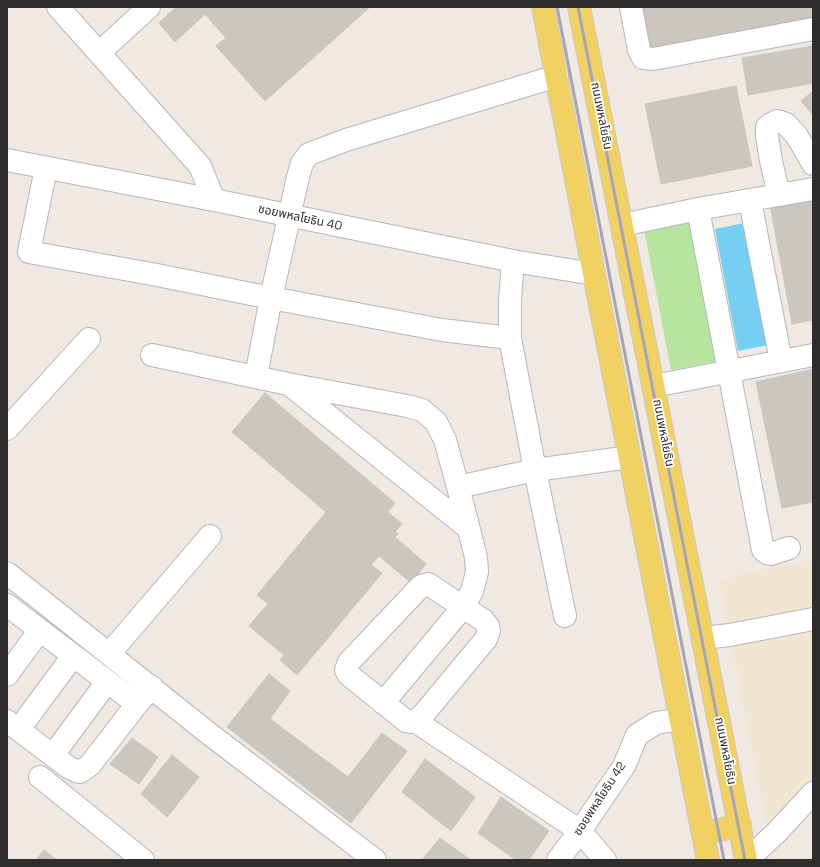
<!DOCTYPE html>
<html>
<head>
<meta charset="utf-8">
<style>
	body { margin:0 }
	#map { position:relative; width:820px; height:867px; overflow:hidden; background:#efe9e1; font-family:"Space Grotesk",sans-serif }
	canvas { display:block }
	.frame { position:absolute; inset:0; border:8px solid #2e2e2e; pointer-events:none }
</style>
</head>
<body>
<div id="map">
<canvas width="820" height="867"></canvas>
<div class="frame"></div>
</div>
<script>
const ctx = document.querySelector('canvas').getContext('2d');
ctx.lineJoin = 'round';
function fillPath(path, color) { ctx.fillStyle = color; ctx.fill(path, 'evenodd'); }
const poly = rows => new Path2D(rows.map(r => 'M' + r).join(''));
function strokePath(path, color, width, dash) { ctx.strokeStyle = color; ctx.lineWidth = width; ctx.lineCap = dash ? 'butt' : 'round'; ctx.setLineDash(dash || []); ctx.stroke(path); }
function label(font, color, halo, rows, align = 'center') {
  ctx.font = font + ' "Space Grotesk","Noto Sans Thai",sans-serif'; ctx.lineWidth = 3.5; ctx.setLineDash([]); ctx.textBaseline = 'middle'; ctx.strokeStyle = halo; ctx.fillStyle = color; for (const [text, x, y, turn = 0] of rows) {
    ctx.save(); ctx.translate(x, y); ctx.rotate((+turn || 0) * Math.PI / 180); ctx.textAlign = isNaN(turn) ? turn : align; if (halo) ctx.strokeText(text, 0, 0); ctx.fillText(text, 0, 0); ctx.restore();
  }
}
const education = poly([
	[813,559,813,804,773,858,719,579]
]);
const green = poly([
	[690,219,718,361,671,370,644,229]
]);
const water = poly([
	[744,223,768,345,738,351,715,229]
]);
const building = poly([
	[176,7,370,7,265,101,216,46,226,38,205,14,175,42,159,23,176,7],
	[643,7,813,7,813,20,652,52,643,7],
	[813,46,813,83,748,95,742,58,813,46],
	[736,86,752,166,661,184,645,104,736,86],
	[813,91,813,115,801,101,813,91],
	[813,191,813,320,792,324,769,199,813,191],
	[813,369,813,502,782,508,756,382,813,369],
	[265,393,395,503,388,512,402,524,395,532,398,534,395,537,426,564,411,583,379,556,371,565,382,573,297,675,280,660,284,655,249,626,268,604,257,595,326,512,232,432,265,393],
	[269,674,290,691,270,719,348,777,382,733,407,751,351,823,227,727,269,674],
	[132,738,158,757,139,784,110,764,132,738],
	[172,755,199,777,167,817,141,794,172,755],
	[425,759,475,797,451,831,402,792,425,759],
	[501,797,549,831,529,860,516,860,478,833,501,797],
	[440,838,471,860,422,860,440,838],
	[44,850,57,860,36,860,44,850]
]);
const minor = poly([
	[58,7,200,166,214,200],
	[631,7,639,50,643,58,653,59,813,29],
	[100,52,149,7],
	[7,160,214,200,513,261,594,274],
	[46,168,29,252,157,275,271,298,442,330,510,338,535,470,565,616],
	[779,195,771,161,767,136,767,127,771,124,777,121,786,124,797,136,813,164],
	[750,201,781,361],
	[698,209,763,550,767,553,771,554,789,548],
	[622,225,698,209,813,189],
	[510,338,510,300,513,261],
	[152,355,288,384,407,406,422,410,436,422,445,440,458,487,476,557,477,572,472,591,464,606,383,703],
	[256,376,271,298,298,177,302,163,309,154,346,140,557,76],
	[290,385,468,528],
	[654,386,813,355],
	[7,429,89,339],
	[458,487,535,470,630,457],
	[7,573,212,736,375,860],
	[428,584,483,620,488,626,489,631,486,639,422,716,415,721,411,722,406,721,349,675,346,670,349,662,421,586,428,584],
	[7,605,137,704],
	[703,638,730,635,813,619],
	[109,654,210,536],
	[7,675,40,630],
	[7,721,68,767,76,771,80,772,90,765,137,704,152,687],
	[415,721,580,831,605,860],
	[19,729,73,656],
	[53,755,107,682],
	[40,777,143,860],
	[558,860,580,831,624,766,637,735,656,723,681,719],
	[747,860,777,832,813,793]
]);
const major = poly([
	[543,7,594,274,708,860],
	[579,7,746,860],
	[703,834,740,825]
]);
const rail = poly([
	[557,7,724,860],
	[578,7,745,860]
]);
const streetNames = [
	["ถนนพหลโยธิน",601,116,79],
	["ซอยพหลโยธิน 40",300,218,12],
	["ถนนพหลโยธิน",663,433,79],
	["ถนนพหลโยธิน",725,751,79],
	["ซอยพหลโยธิน 42",600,799,-57]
];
fillPath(education, '#f0e6d1');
fillPath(green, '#b6e59e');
fillPath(water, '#75cff0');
fillPath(building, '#cbc7bf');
strokePath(building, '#cbc5ba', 1);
strokePath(minor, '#b4b7c1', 24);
strokePath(major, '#c9c9c9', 24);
strokePath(minor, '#fff', 22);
strokePath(major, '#f2d163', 22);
strokePath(rail, '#a3a6b8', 3);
label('12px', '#2e2e2e', '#fff', streetNames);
</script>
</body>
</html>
